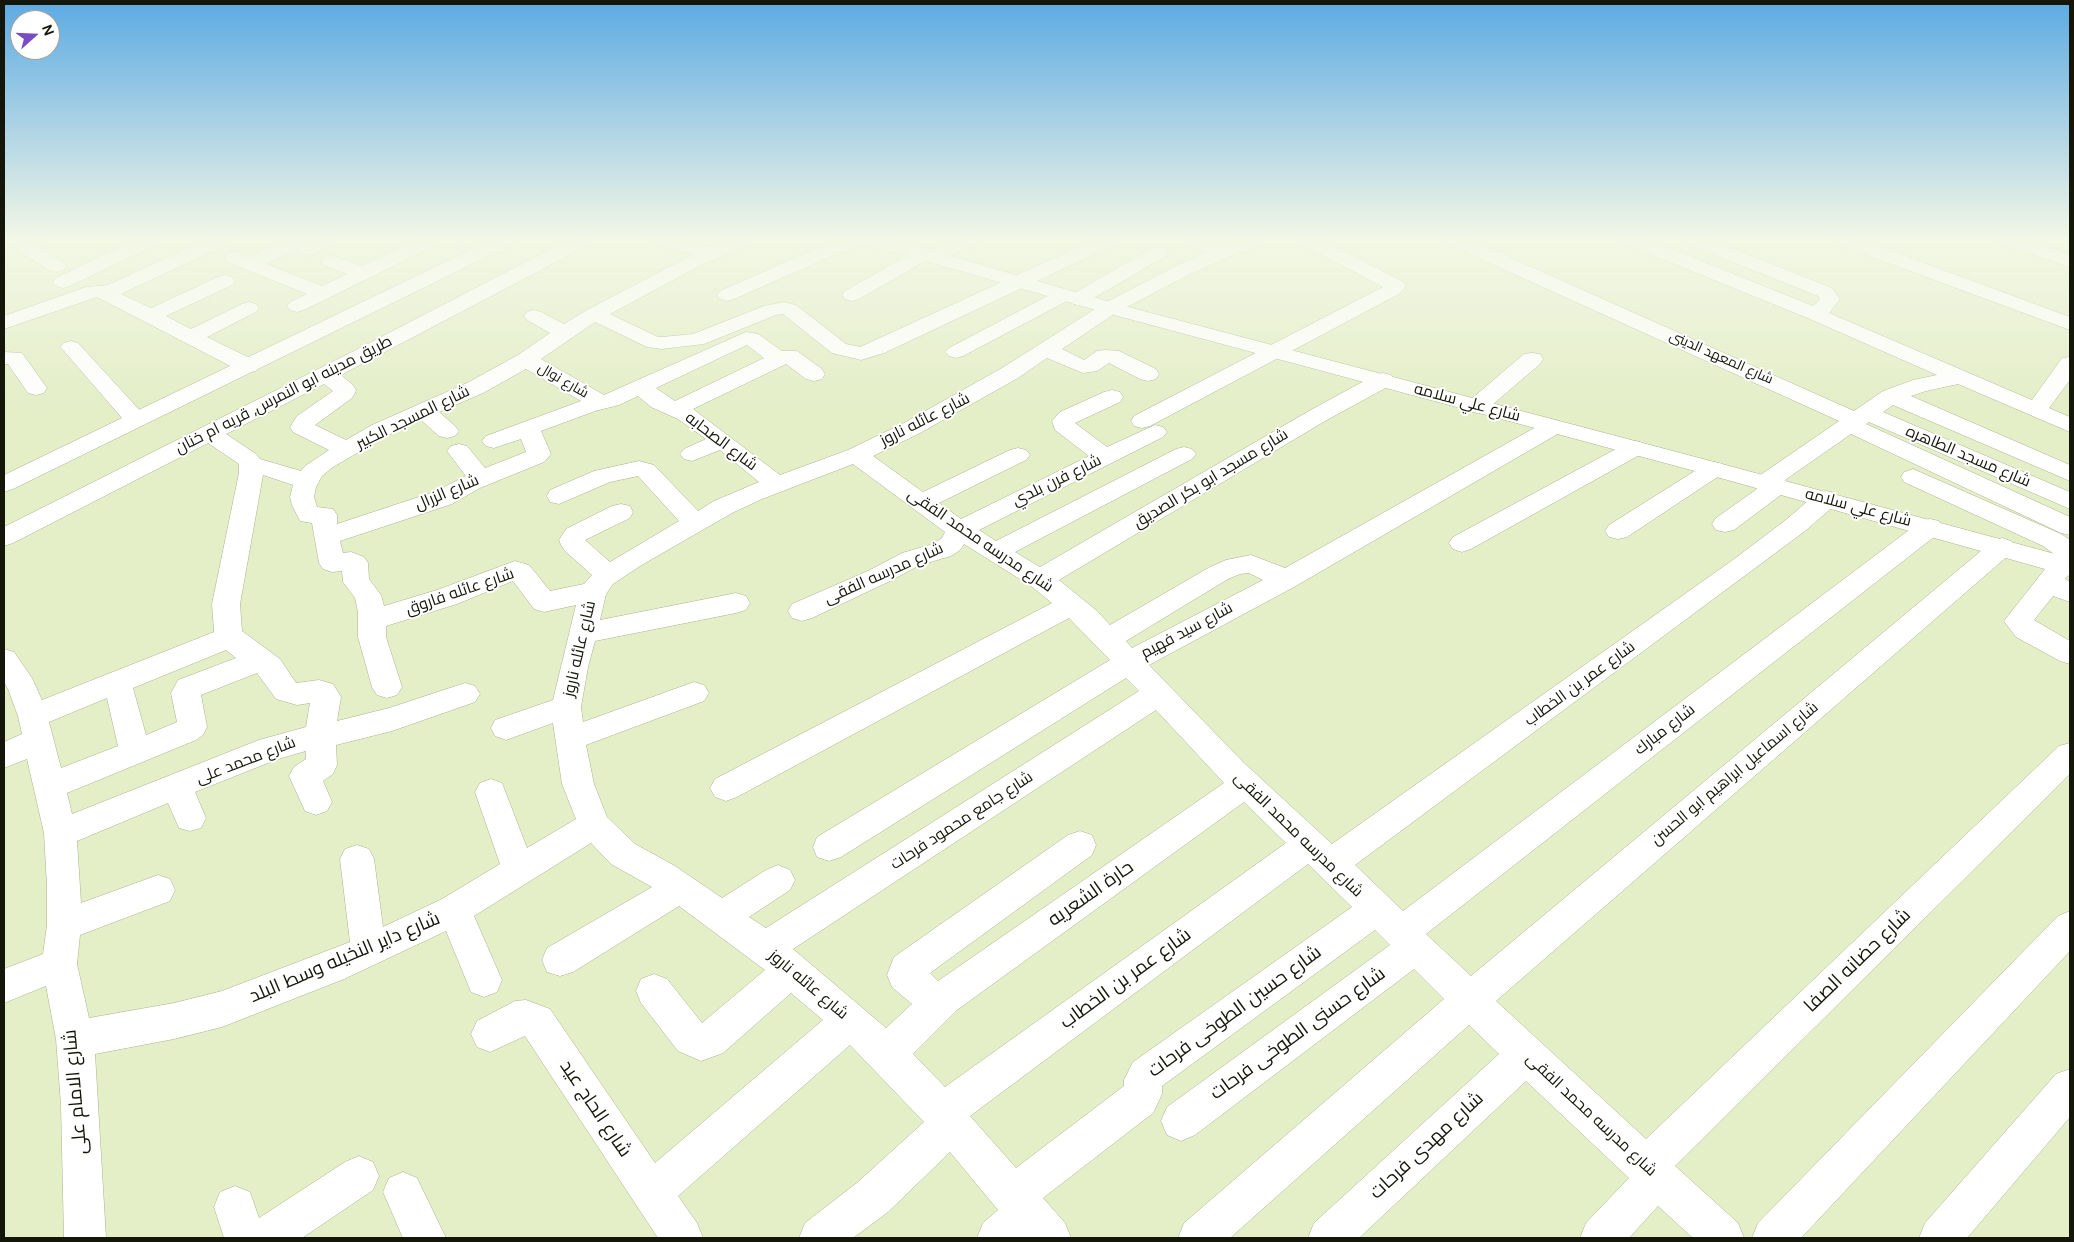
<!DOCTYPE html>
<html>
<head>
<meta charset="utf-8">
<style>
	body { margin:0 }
	#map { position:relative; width:2074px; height:1242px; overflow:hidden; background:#e4eec7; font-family:"DM Sans",sans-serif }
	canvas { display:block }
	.frame { position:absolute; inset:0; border:5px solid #131608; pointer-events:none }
	.north { position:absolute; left:10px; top:10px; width:50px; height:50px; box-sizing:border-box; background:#fff; border:1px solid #a1a29c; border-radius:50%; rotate:70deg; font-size:14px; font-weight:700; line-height:20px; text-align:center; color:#131608 }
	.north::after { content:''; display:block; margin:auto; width:18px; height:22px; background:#7b4bc3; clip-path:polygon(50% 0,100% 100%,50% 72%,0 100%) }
</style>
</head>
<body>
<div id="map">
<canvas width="2074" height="1242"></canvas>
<div class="frame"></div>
<div class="north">N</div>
</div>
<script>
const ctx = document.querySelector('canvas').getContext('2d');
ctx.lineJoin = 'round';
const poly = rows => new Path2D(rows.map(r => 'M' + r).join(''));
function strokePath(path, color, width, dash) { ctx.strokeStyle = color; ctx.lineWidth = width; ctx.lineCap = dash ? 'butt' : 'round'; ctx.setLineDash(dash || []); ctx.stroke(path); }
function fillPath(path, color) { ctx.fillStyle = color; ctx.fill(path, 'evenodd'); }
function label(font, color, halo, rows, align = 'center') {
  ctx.font = font + ' "DM Sans",Cairo,sans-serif'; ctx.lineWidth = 4; ctx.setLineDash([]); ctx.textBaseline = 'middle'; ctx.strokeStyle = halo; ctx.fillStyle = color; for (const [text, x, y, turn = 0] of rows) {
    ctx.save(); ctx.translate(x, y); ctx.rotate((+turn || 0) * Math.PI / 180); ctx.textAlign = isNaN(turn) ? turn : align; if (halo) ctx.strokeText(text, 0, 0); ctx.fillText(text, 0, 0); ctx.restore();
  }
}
const minor = poly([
	[31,237,54,237,52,241,39,247,63,262,66,266,63,270,56,272,49,270,19,251,17,247,19,243,31,237],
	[141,237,165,237,163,241,70,286,63,288,56,286,53,282,56,278,141,237],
	[211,237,236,237,234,241,121,294,151,308,218,277,225,275,232,277,235,281,232,285,166,316,191,329,242,304,249,302,256,304,259,308,256,312,207,337,256,361,259,366,256,371,248,372,240,371,97,297,4,329,4,316,86,287,108,285,211,237],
	[317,237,340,237,338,241,315,254,308,256,301,254,299,250,301,246,317,237],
	[422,237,446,237,444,241,304,310,297,312,290,310,287,306,290,302,307,294,227,262,225,258,227,254,234,252,249,257,283,240,290,238,297,240,299,244,297,248,266,264,322,286,347,274,324,265,321,261,324,257,331,255,363,266,422,237],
	[450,237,479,237,499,243,501,247,499,251,492,253,452,241,450,237],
	[574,237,598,237,596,241,341,375,353,385,356,390,355,393,352,398,315,425,346,440,372,425,467,383,518,355,550,333,527,320,524,316,527,312,534,310,541,312,564,324,587,310,694,254,646,241,644,237,675,237,711,247,733,237,758,237,756,241,699,266,610,314,658,337,662,337,693,334,764,306,784,302,796,305,846,344,860,347,1100,237,1124,237,1122,241,884,353,861,360,832,353,783,314,776,315,704,344,662,349,647,347,595,322,541,359,604,395,746,332,758,334,782,351,797,351,822,369,825,374,822,379,814,381,806,379,786,364,693,409,780,475,848,450,904,423,1002,368,1103,304,1178,265,1206,253,1181,241,1179,237,1203,237,1221,246,1243,237,1268,237,1266,241,1192,273,1117,312,1062,349,1084,360,1097,351,1105,350,1119,351,1156,369,1159,374,1156,379,1148,381,1140,379,1109,363,1097,371,1083,373,1047,358,1018,378,920,433,873,456,923,492,1010,450,1018,448,1026,450,1030,455,1026,460,939,503,961,519,1089,456,1055,430,1052,421,1060,412,1104,392,1112,390,1120,392,1123,397,1120,402,1075,423,1107,447,1155,425,1163,427,1167,432,1163,437,979,530,996,541,1176,449,1184,447,1192,449,1196,454,1192,459,1015,552,1040,567,1309,411,1375,375,1383,373,1391,375,1394,380,1391,385,1325,421,1059,580,1097,611,1110,625,1210,567,1226,560,1251,555,1285,568,1545,422,1553,420,1561,422,1564,427,1561,432,1294,587,1149,665,1243,762,1332,844,1737,557,1787,519,1817,493,1826,491,1835,493,1838,499,1835,505,1805,531,1355,865,1403,911,1921,521,1930,519,1939,521,1943,527,1939,533,1426,934,1471,976,1993,541,2002,538,2011,541,2015,547,2011,553,1496,1001,1646,1139,2059,746,2070,743,2070,774,1675,1166,1738,1223,1744,1238,1693,1238,1658,1206,1629,1238,1580,1238,1586,1223,1629,1178,1526,1081,1359,1238,1308,1238,1314,1223,1499,1054,1469,1025,1230,1238,1178,1238,1184,1223,1444,999,1414,969,1195,1135,1181,1141,1167,1135,1161,1121,1167,1107,1390,945,1375,930,1162,1086,1162,1094,1153,1113,1043,1198,1065,1223,1071,1238,977,1238,983,1223,998,1210,950,1152,888,1212,853,1238,799,1238,805,1223,858,1182,924,1122,850,1045,678,1196,697,1223,703,1238,658,1238,525,1036,490,1052,477,1047,471,1034,477,1021,515,1001,526,1000,550,1009,655,1163,823,1020,791,993,723,1053,701,1061,678,1051,641,1003,636,991,641,979,654,974,667,979,702,1023,765,970,679,906,573,972,560,976,547,972,542,960,547,948,652,887,611,864,591,843,474,916,502,980,497,992,484,997,471,992,446,931,344,979,222,1027,174,1039,95,1054,106,1238,64,1238,61,1105,56,1039,46,986,4,1003,4,969,43,954,47,925,47,886,44,833,27,759,4,768,4,742,22,734,18,716,8,689,4,682,4,649,14,652,32,678,42,700,214,632,212,604,239,473,239,464,208,443,13,543,4,546,4,527,354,351,574,237],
	[747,345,764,358,675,401,656,388,747,345],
	[526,369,581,401,486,436,482,441,486,446,494,448,521,439,526,452,485,468,467,446,459,444,451,446,447,451,466,476,434,492,337,524,337,515,333,509,317,507,314,497,316,487,322,476,333,467,388,435,421,420,439,436,447,438,455,436,459,431,455,426,439,412,483,393,526,369],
	[324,384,333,391,297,416,290,427,293,432,329,450,305,466,301,471,260,459,256,454,226,434,324,384],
	[638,396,651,407,678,419,706,439,684,449,680,454,684,459,692,461,720,450,759,482,714,501,698,511,654,465,639,461,594,471,550,490,547,496,550,502,559,504,610,482,638,476,679,521,610,562,585,540,630,518,633,512,630,506,621,504,612,506,566,529,559,540,561,545,565,551,592,575,584,584,550,591,529,565,515,561,437,590,384,606,381,595,369,579,368,563,364,557,351,552,343,553,340,541,452,504,480,488,544,462,551,454,541,431,595,411,619,405,638,396],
	[853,464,945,532,942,538,933,544,902,553,870,570,792,604,788,611,792,618,802,621,812,618,888,582,920,565,951,556,960,550,964,544,1031,586,1052,603,715,779,710,788,715,797,726,801,737,797,1069,618,1110,660,817,837,813,847,817,857,829,861,841,857,1126,678,1139,691,766,928,749,917,790,890,795,880,790,870,778,865,766,870,722,898,675,866,635,844,607,817,594,784,586,745,704,701,709,693,704,685,694,682,583,722,581,707,588,667,595,641,736,613,746,610,750,603,746,596,736,593,600,620,606,594,613,584,640,566,732,513,762,499,853,464],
	[263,475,293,485,290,497,292,505,300,521,312,523,319,563,323,569,332,572,342,571,343,582,355,598,358,612,358,637,372,687,377,695,387,698,397,695,402,687,386,637,386,626,457,604,513,581,534,609,544,612,576,605,553,700,495,720,491,728,495,736,506,740,553,723,562,784,576,819,527,848,502,783,491,779,480,783,475,792,500,864,442,899,383,927,374,859,369,849,357,845,345,849,340,859,350,942,222,991,174,1003,89,1018,77,964,80,935,170,901,175,890,170,879,158,875,81,903,77,841,168,803,179,828,190,831,201,828,206,818,195,792,278,759,306,751,306,759,294,767,289,776,305,811,316,815,327,811,332,802,323,781,333,774,337,765,336,745,392,731,475,702,480,694,475,686,465,683,389,708,337,721,341,697,333,684,319,680,296,683,280,659,242,631,240,604,263,475],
	[1249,573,1263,580,1132,648,1126,641,1228,579,1240,574,1249,573],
	[226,650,236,658,178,680,171,693,177,722,146,735,133,688,226,650],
	[257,673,276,699,297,705,310,703,306,727,259,740,72,814,67,793,196,740,203,735,207,727,201,695,257,673],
	[107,698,118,746,61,768,49,722,107,698],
	[1156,710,1224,783,938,981,930,973,1092,855,1096,845,1092,835,1080,831,1068,835,894,957,887,975,892,987,912,1004,886,1028,793,949,1156,710],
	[1244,802,1286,843,945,1087,913,1054,957,1010,1244,802],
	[1308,864,1352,907,1133,1062,1124,1080,1124,1086,1016,1168,970,1116,1308,864],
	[843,237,868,237,866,241,734,299,727,301,720,299,717,295,720,291,843,237],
	[961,237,986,237,984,241,941,260,934,262,927,260,859,299,852,301,845,299,842,295,845,291,917,250,924,248,931,250,961,237],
	[1294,237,1317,237,1403,282,1406,286,1399,294,1150,426,1142,428,1134,426,1131,421,1134,416,1383,287,1296,241,1294,237],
	[1439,237,1464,237,1854,411,1883,391,1913,380,1937,375,1810,319,1618,241,1616,237,1642,237,1813,306,1820,299,1818,296,1680,241,1678,237,1704,237,1832,288,1840,299,1829,313,2032,400,2062,358,2070,357,2070,380,2049,408,2070,417,2070,432,1958,384,1926,391,1911,396,2070,465,2070,481,1893,405,1883,412,2070,492,2070,509,1869,422,1866,424,2070,517,2070,535,2061,533,1851,434,1785,480,1789,486,1786,491,1734,530,1725,532,1716,530,1712,524,1716,518,1757,489,1753,483,1756,478,1839,421,1441,241,1439,237],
	[1827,237,1854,237,2070,317,2070,330,1829,241,1827,237],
	[1992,237,2020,237,2070,255,2070,267,1994,241,1992,237],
	[1159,246,1166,248,1168,252,1166,256,1085,303,1078,305,1071,303,1069,300,963,356,956,358,949,356,945,352,949,348,1057,291,1064,289,1071,291,1073,294,1152,248,1159,246],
	[71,341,78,343,144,415,147,420,144,425,136,427,128,425,64,351,60,347,64,343,71,341],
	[4,352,22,353,47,388,44,393,36,395,28,393,8,364,4,364,4,352],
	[1532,353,1540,354,1543,359,1540,364,1485,411,1477,413,1469,411,1466,406,1469,401,1524,354,1532,353],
	[1635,441,1643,443,1647,448,1643,453,1471,549,1462,552,1453,549,1449,543,1453,537,1627,443,1635,441],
	[1714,462,1722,464,1726,469,1722,474,1627,537,1618,539,1609,537,1605,531,1609,525,1706,464,1714,462],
	[1913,469,2061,534,2070,540,2070,573,2065,579,2070,582,2070,602,2053,596,2034,620,2070,641,2070,664,2060,661,2016,637,2004,621,2053,559,2058,557,2043,546,1904,482,1901,477,1904,472,1913,469],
	[2070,911,2070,951,1801,1238,1752,1238,1758,1223,2058,916,2070,911],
	[2070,1069,2070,1117,1967,1238,1919,1238,1925,1223,2056,1074,2070,1069],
	[359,1156,373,1162,379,1176,373,1190,302,1238,224,1238,214,1207,220,1192,235,1186,250,1192,259,1218,345,1162,359,1156],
	[403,1172,417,1178,446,1238,403,1238,383,1192,389,1178,403,1172]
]);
const tertiary = poly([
	[497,237,521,237,519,241,13,489,4,492,4,475,497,237],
	[854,237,884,237,1117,304,1722,464,2070,558,2070,576,1706,474,1103,312,856,241,854,237]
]);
const farStreetnames = [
	["شارع المعهد الدينى",1721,358,24],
	["شارع نوال",563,381,30]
];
const streetNames = [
	["طريق مدينه ابو النمرس, قريه ام خنان",284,395,-27],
	["شارع علي سلامه",1467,403,15],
	["شارع المسجد الكبير",413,418,-26],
	["شارع عائله ناروز",925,420,-27],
	["شارع الصحابه",721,442,37],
	["شارع مسجد الطاهره",1968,457,23],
	["شارع مسجد ابو بكر الصديق",1211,479,-31],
	["شارع فرن بلدي",1057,481,-26],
	["شارع الزرال",447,493,-23],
	["شارع علي سلامه",1858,508,15],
	["شارع مدرسه محمد الفقى",980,541,34],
	["شارع مدرسه الفقى",884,574,-24],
	["شارع عائله فاروق",460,592,-19],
	["شارع سيد فهيم",1187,631,-28],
	["شارع عائله ناروز",580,649,-77],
	["شارع عمر بن الخطاب",1580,684,-36],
	["شارع مبارك",1665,730,-38],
	["شارع محمد على",246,761,-21],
	["شارع اسماعيل ابراهيم ابو الحسن",1735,774,-40],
	["شارع جامع محمود فرحات",962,821,-33],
	["شارع مدرسه محمد الفقى",1298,835,44],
	["شارع عائله ناروز",808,985,40],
	["شارع مدرسه محمد الفقى",1591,1115,43]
];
const nearStreetnames = [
	["حارة الشعريه",1091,894,-35],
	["شارع داير النخيله وسط البلد",345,958,-23],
	["شارع حضانه الصفا",1858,961,-44],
	["شارع عمر بن الخطاب",1126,979,-36],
	["شارع حسين الطوخى فرحات",1235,1012,-36],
	["شارع حسنى الطوخى فرحات",1298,1034,-36],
	["شارع الامام على",76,1092,-95],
	["شارع الحاج عيد",595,1109,56],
	["شارع مهدى فرحات",1427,1146,-43]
];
strokePath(minor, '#aab38e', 1);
strokePath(tertiary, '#aab38e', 1);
fillPath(minor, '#fff');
fillPath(tertiary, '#fff');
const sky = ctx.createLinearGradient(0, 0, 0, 411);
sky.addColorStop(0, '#5caae3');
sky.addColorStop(0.58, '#f3f7e6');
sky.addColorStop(1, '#f3f7e600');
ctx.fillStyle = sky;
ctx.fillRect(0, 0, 2074, 411);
label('14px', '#131608', '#fff', farStreetnames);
label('16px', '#131608', '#fff', streetNames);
label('19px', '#131608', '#fff', nearStreetnames);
</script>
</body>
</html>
